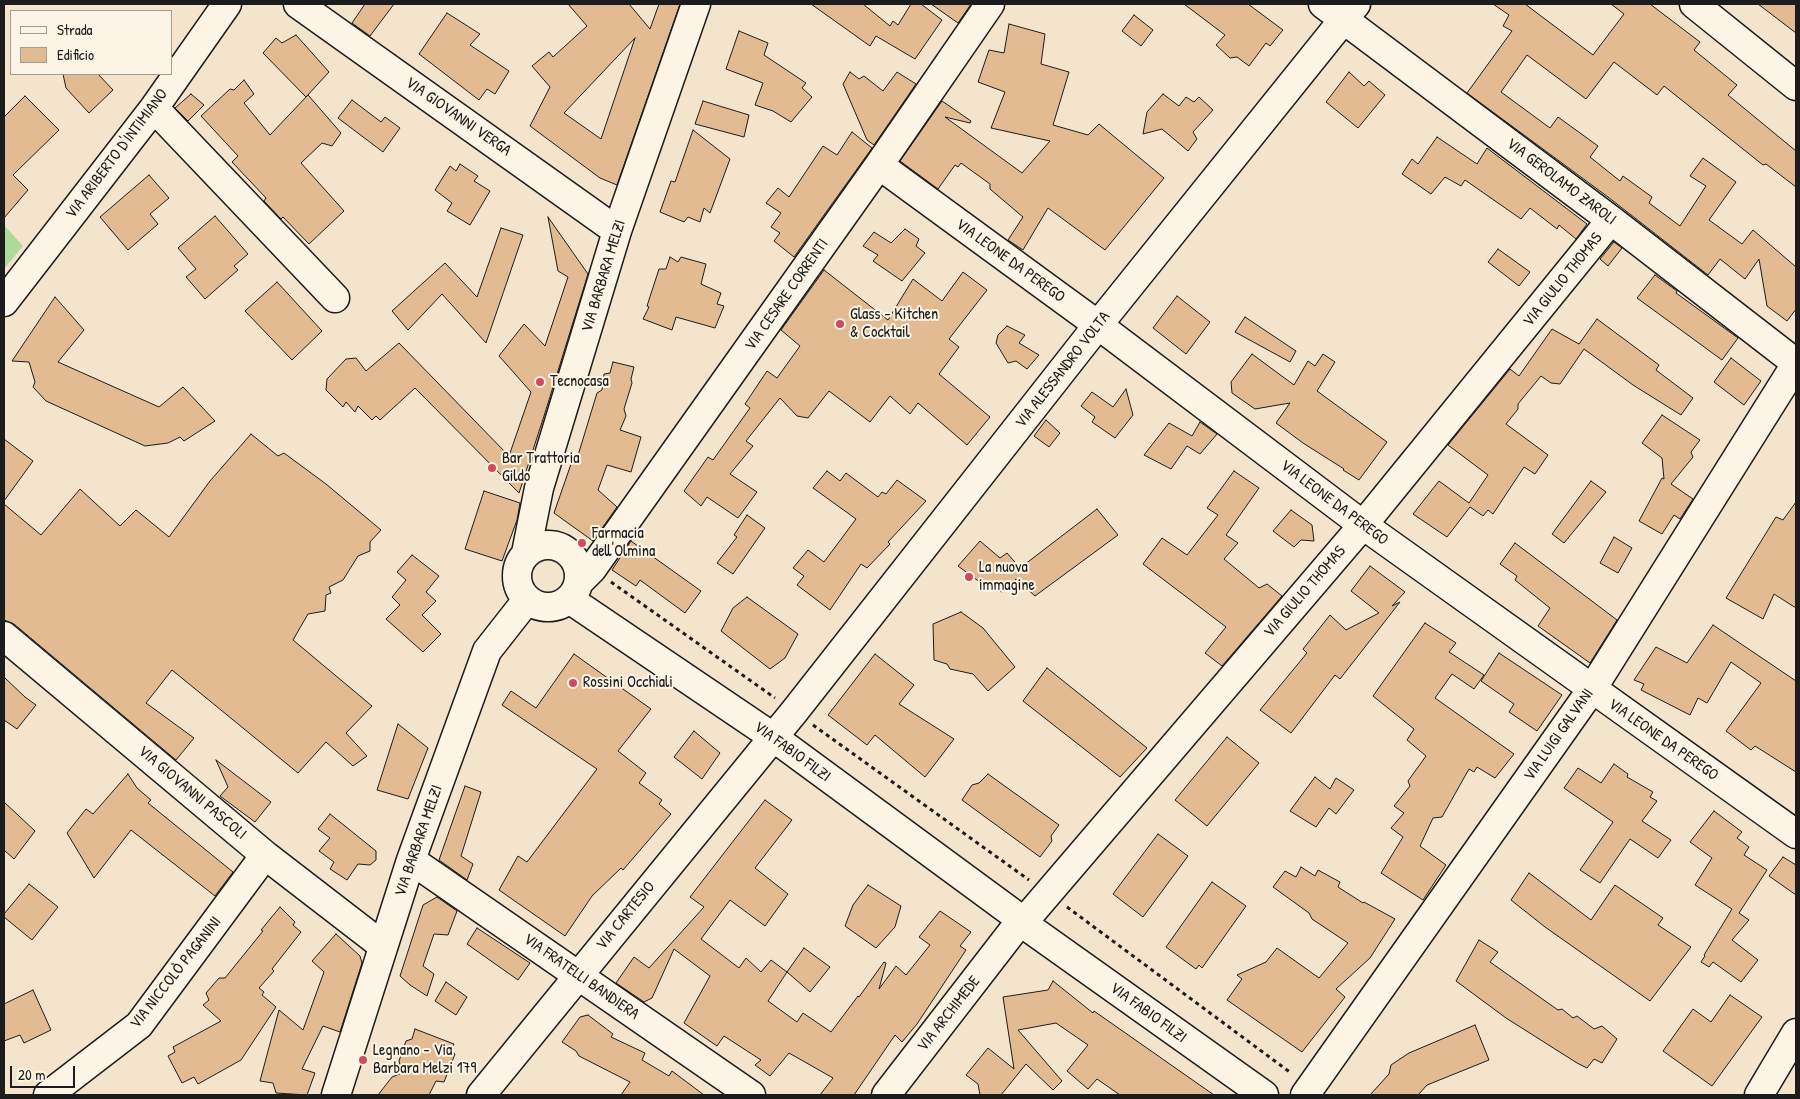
<!DOCTYPE html>
<html>
<head>
<meta charset="utf-8">
<style>
	body { margin:0 }
	#map { position:relative; width:1800px; height:1099px; overflow:hidden; background:#f4e4cc; font-family:"Patrick Hand",sans-serif }
	canvas { display:block }
	.frame { position:absolute; inset:0; border:5px solid #1c1c1c; pointer-events:none }
	.legend { position:absolute; left:10px; top:10px; width:162px; height:65px; box-sizing:border-box; background:#fcf5e5; border:1px solid #a29e95; margin:0; padding:6px 9px; list-style:none; font-size:15px; color:#1c1c1c }
	.legend li { display:flex; align-items:center; gap:10px; height:25px }
	.legend b { width:25px; border:1px solid #a29e95 }
	.scale { position:absolute; left:10px; top:1066px; width:65px; height:22px; box-sizing:border-box; border:2px solid #1c1c1c; border-top:0; padding-left:6px; font-size:15px; line-height:18px; white-space:nowrap; color:#1c1c1c; -webkit-text-stroke:4px #fcf5e5; paint-order:stroke }
</style>
</head>
<body>
<div id="map">
<canvas width="1800" height="1099"></canvas>
<div class="frame"></div>
<ul class="legend">
<li><b style="height:6px;background:#fcf5e5"></b>Strada</li>
<li><b style="height:14px;background:#e2bb93"></b>Edificio</li>
</ul>
<div class="scale">20 m</div>
</div>
<script>
const ctx = document.querySelector('canvas').getContext('2d');
ctx.lineJoin = 'round';
function fillPath(path, color) { ctx.fillStyle = color; ctx.fill(path, 'evenodd'); }
const poly = rows => new Path2D(rows.map(r => 'M' + r).join(''));
function strokePath(path, color, width, dash) { ctx.strokeStyle = color; ctx.lineWidth = width; ctx.lineCap = dash ? 'butt' : 'round'; ctx.setLineDash(dash || []); ctx.stroke(path); }
function label(font, color, halo, rows, align = 'center') {
  ctx.font = font + ' "Patrick Hand",sans-serif'; ctx.lineWidth = 4; ctx.setLineDash([]); ctx.textBaseline = 'middle'; ctx.strokeStyle = halo; ctx.fillStyle = color; for (const [text, x, y, turn = 0] of rows) {
    ctx.save(); ctx.translate(x, y); ctx.rotate((+turn || 0) * Math.PI / 180); ctx.textAlign = isNaN(turn) ? turn : align; if (halo) ctx.strokeText(text, 0, 0); ctx.fillText(text, 0, 0); ctx.restore();
  }
}
const green = poly([
	[4,225,23,246,4,269]
]);
const building = poly([
	[365,4,394,4,370,36,352,23,365,4],
	[568,4,629,4,650,29,659,4,680,4,617,185,600,178,530,126,550,87,532,66,549,52,553,57,587,26,568,4],
	[635,38,601,139,564,113,635,38],
	[811,4,863,4,890,26,893,21,898,25,911,4,921,4,942,20,915,59,876,36,870,46,811,4],
	[931,4,971,4,958,23,931,4],
	[1184,4,1248,4,1283,30,1270,46,1266,43,1249,66,1237,57,1230,58,1216,45,1225,35,1184,4],
	[1493,4,1525,4,1593,55,1624,14,1611,4,1650,4,1700,42,1694,50,1737,85,1728,95,1796,151,1796,187,1766,164,1763,165,1664,86,1657,95,1614,62,1586,99,1527,55,1501,92,1550,128,1558,117,1598,146,1590,157,1620,181,1623,176,1652,197,1649,203,1680,226,1706,186,1690,176,1703,158,1736,182,1709,220,1742,244,1753,230,1796,267,1796,309,1787,321,1767,306,1759,259,1745,279,1720,259,1708,275,1608,197,1467,93,1512,31,1503,26,1509,15,1493,4],
	[1758,4,1796,4,1796,33,1758,4],
	[447,13,480,34,470,45,509,71,495,94,487,89,479,100,419,54,447,13],
	[1134,15,1153,30,1141,46,1122,31,1134,15],
	[1009,24,1045,34,1041,64,1069,72,1053,125,1088,135,1099,124,1164,178,1105,250,1048,208,1023,250,1008,240,1023,217,990,189,990,184,961,163,958,167,955,165,938,189,900,161,942,101,971,121,970,123,945,117,1022,173,1050,141,991,128,1005,92,978,82,989,50,1004,53,1009,24],
	[739,31,768,43,764,55,806,83,802,88,812,97,791,122,773,111,755,105,763,83,726,69,739,31],
	[296,35,329,72,306,97,263,53,276,38,282,43,296,35],
	[850,72,859,79,864,76,883,91,897,72,916,84,874,145,867,140,843,84,850,72],
	[1349,72,1364,86,1369,81,1385,95,1358,128,1326,102,1349,72],
	[63,74,98,74,113,90,89,113,66,88,63,74],
	[244,80,254,94,244,103,270,135,308,95,341,133,332,146,322,143,301,163,344,211,309,244,283,217,281,219,264,201,266,198,232,162,238,156,201,116,230,89,234,90,244,80],
	[191,94,204,105,188,121,175,108,191,94],
	[1163,94,1179,106,1186,97,1194,102,1199,97,1213,110,1193,132,1197,139,1188,151,1162,129,1143,134,1147,112,1163,94],
	[25,96,59,130,13,175,28,190,4,218,4,117,25,96],
	[352,100,381,122,385,117,400,128,383,152,338,118,352,100],
	[703,101,749,115,744,137,695,124,703,101],
	[693,130,730,159,710,213,704,208,700,222,688,217,684,222,660,212,671,181,675,182,693,130],
	[852,132,872,148,794,257,774,241,780,233,771,227,781,213,766,203,778,188,789,197,823,146,837,155,852,132],
	[1437,137,1477,164,1487,148,1587,224,1576,239,1559,225,1557,229,1530,208,1521,219,1465,180,1461,186,1445,177,1431,194,1402,174,1412,159,1418,164,1437,137],
	[460,164,478,176,474,181,490,191,470,225,447,211,452,203,435,190,450,166,456,171,460,164],
	[149,175,169,198,150,214,158,224,128,250,100,217,149,175],
	[215,216,248,254,234,266,238,270,205,299,186,277,196,269,178,248,215,216],
	[548,217,588,274,544,416,519,493,415,388,380,420,376,416,372,420,358,406,355,412,346,402,343,407,326,390,327,379,346,359,356,358,366,371,399,343,509,456,531,392,499,356,524,324,545,346,568,277,558,271,548,217],
	[501,228,523,235,486,343,442,294,408,330,392,311,445,263,477,297,501,228],
	[905,229,919,239,916,246,925,253,902,281,873,261,878,255,863,246,874,232,891,243,905,229],
	[1614,242,1622,248,1608,266,1600,259,1614,242],
	[1498,249,1530,272,1519,286,1488,262,1498,249],
	[670,257,678,262,681,257,706,264,701,284,721,293,717,304,724,306,715,328,676,317,672,330,643,319,649,307,647,306,659,269,666,269,670,257],
	[824,270,888,320,913,279,942,301,963,272,987,290,949,339,959,347,939,374,990,417,967,445,918,403,910,414,890,396,870,422,829,391,808,418,797,416,780,398,746,441,753,446,730,474,757,492,738,518,707,497,701,506,684,491,708,457,713,460,750,408,745,404,767,371,777,378,800,346,781,330,824,270],
	[1655,275,1677,291,1676,293,1738,338,1722,360,1637,298,1655,275],
	[277,282,322,331,292,360,245,311,277,282],
	[1177,296,1210,322,1186,354,1153,328,1177,296],
	[55,297,84,330,58,362,159,407,183,387,215,421,184,441,180,437,168,443,145,446,46,401,33,387,35,382,29,362,12,361,55,297],
	[1245,317,1296,351,1290,362,1235,332,1245,317],
	[1597,319,1659,365,1656,370,1693,398,1681,415,1633,385,1584,349,1560,384,1551,383,1541,376,1518,404,1518,409,1506,424,1548,455,1535,474,1524,467,1493,514,1488,510,1483,516,1470,507,1447,537,1413,514,1439,481,1469,503,1488,475,1448,445,1510,369,1519,376,1552,329,1579,344,1597,319],
	[1007,326,1025,335,1019,343,1039,355,1027,369,1016,361,1008,363,996,343,998,335,1007,326],
	[1252,354,1294,385,1308,361,1315,366,1323,354,1335,362,1317,391,1387,442,1359,480,1343,470,1344,469,1303,443,1276,423,1290,403,1255,409,1232,393,1231,382,1252,354],
	[1731,358,1761,381,1744,405,1714,382,1731,358],
	[613,362,634,367,631,379,632,383,624,409,626,416,620,430,641,437,631,472,607,465,598,490,617,507,593,541,554,513,571,464,576,462,597,393,602,390,604,374,610,373,613,362],
	[1126,389,1133,415,1115,438,1092,422,1095,417,1081,406,1092,392,1113,407,1126,389],
	[1662,415,1700,440,1691,452,1693,457,1671,484,1693,499,1680,519,1674,515,1662,534,1639,521,1662,478,1664,479,1662,458,1642,443,1662,415],
	[1046,420,1060,433,1049,447,1034,436,1046,420],
	[1200,422,1217,434,1200,454,1187,446,1171,469,1144,455,1169,423,1192,436,1200,422],
	[251,434,278,456,284,453,326,484,381,530,370,542,370,551,358,556,343,580,329,587,331,593,326,595,325,611,308,614,293,640,372,706,346,733,367,756,353,766,326,742,298,773,172,670,146,703,194,738,176,760,14,624,4,620,4,504,41,535,80,489,120,526,136,510,169,537,210,481,251,434],
	[4,439,33,461,4,501,4,439],
	[827,471,840,481,846,473,878,497,882,492,886,494,897,480,926,501,888,542,890,544,867,568,861,564,830,610,797,585,804,576,793,568,808,550,824,562,856,519,813,488,827,471],
	[1234,471,1259,488,1226,535,1238,543,1224,559,1259,588,1267,584,1282,596,1222,666,1205,653,1226,627,1143,564,1162,538,1187,555,1218,515,1207,508,1234,471],
	[1591,481,1606,492,1564,543,1552,534,1591,481],
	[484,491,520,503,517,520,502,561,465,549,484,491],
	[1796,502,1796,608,1774,594,1763,619,1726,598,1776,517,1783,520,1796,502],
	[1097,509,1118,535,1035,596,1016,579,1002,592,977,580,958,566,980,541,1000,558,1007,553,1020,568,1097,509],
	[1291,510,1312,525,1314,541,1301,540,1294,547,1273,531,1291,510],
	[747,515,765,528,733,574,717,563,737,537,734,535,747,515],
	[1614,537,1632,548,1618,573,1600,563,1614,537],
	[631,541,701,591,685,613,640,580,636,586,612,570,631,541],
	[1515,543,1617,620,1590,663,1538,626,1550,608,1515,580,1517,576,1500,564,1515,543],
	[412,555,439,576,426,592,436,601,422,615,441,634,423,652,386,619,400,605,392,597,406,580,397,572,412,555],
	[1370,566,1405,592,1392,606,1400,602,1340,679,1335,675,1291,733,1260,710,1307,653,1303,649,1330,615,1346,630,1379,613,1351,591,1370,566],
	[747,597,798,634,785,658,770,669,721,631,733,608,747,597],
	[961,612,983,628,1015,667,988,691,973,674,950,669,947,664,934,660,933,624,961,612],
	[1425,623,1456,643,1449,652,1484,675,1474,689,1452,674,1435,698,1514,754,1495,778,1477,767,1474,772,1469,769,1442,817,1433,818,1420,846,1446,865,1423,900,1381,873,1403,837,1391,828,1404,813,1394,806,1410,786,1408,781,1426,756,1407,740,1414,729,1373,696,1425,623],
	[1713,625,1796,681,1796,772,1755,746,1751,750,1726,731,1761,683,1731,662,1707,703,1698,698,1690,715,1641,690,1644,684,1634,680,1656,647,1687,663,1713,625],
	[1499,653,1562,695,1537,731,1509,712,1514,704,1481,681,1499,653],
	[574,654,651,709,618,751,646,773,639,783,662,800,659,804,671,814,623,870,621,868,592,896,565,936,499,890,518,856,527,862,597,769,502,705,511,691,536,708,574,654],
	[875,654,914,685,899,704,954,739,925,777,875,735,867,745,828,715,875,654],
	[1047,668,1147,748,1120,777,1023,701,1047,668],
	[4,677,25,697,36,705,17,729,4,720,4,677],
	[398,724,428,748,408,799,377,790,398,724],
	[694,731,720,753,702,779,674,757,694,731],
	[1227,737,1259,763,1207,826,1175,800,1227,737],
	[216,760,271,802,255,822,220,796,228,787,216,760],
	[1614,764,1628,774,1627,777,1653,792,1650,797,1657,801,1642,821,1671,840,1658,858,1630,839,1600,883,1580,870,1613,822,1564,788,1578,768,1601,783,1614,764],
	[128,774,137,788,151,800,148,803,233,872,215,896,131,830,94,878,67,833,86,809,93,814,128,774],
	[988,774,1059,825,1051,836,1052,841,1040,857,962,800,972,785,979,783,988,774],
	[1315,777,1330,789,1336,778,1354,790,1336,814,1329,808,1316,827,1290,811,1315,777],
	[465,786,481,792,461,856,473,864,467,880,439,860,465,786],
	[765,800,792,820,755,868,788,894,765,926,730,900,701,939,739,968,746,958,761,972,771,960,787,972,768,1001,797,1022,803,1013,831,1032,858,996,859,997,884,962,886,963,879,989,896,966,906,975,930,945,919,937,940,911,971,932,960,946,966,950,917,1024,902,1042,895,1035,854,1095,820,1095,833,1078,789,1053,770,1076,755,1065,761,1060,724,1036,717,1046,684,1023,710,976,674,949,652,998,644,1002,616,983,634,957,649,968,704,907,690,897,765,800],
	[4,802,35,831,14,859,4,850,4,802],
	[1714,811,1742,832,1737,838,1749,847,1744,855,1767,870,1739,913,1749,920,1732,940,1758,960,1741,982,1713,962,1709,967,1701,962,1705,956,1704,955,1732,909,1695,885,1712,858,1690,842,1714,811],
	[330,814,376,851,376,860,370,865,358,864,347,880,330,869,334,862,319,851,330,838,318,829,330,814],
	[1158,834,1188,856,1143,917,1113,894,1158,834],
	[1783,857,1796,865,1796,895,1769,876,1783,857],
	[1301,867,1315,876,1318,870,1340,882,1338,887,1363,903,1364,902,1395,919,1370,958,1336,989,1345,997,1302,1052,1227,1000,1242,979,1237,975,1266,962,1277,948,1319,978,1348,943,1312,919,1309,913,1273,887,1285,871,1296,877,1301,867],
	[1529,873,1591,920,1615,885,1663,918,1658,925,1691,947,1650,1001,1545,927,1511,900,1529,873],
	[1212,882,1246,906,1202,968,1199,965,1196,969,1166,947,1212,882],
	[29,884,58,907,32,940,4,917,4,914,29,884],
	[868,885,901,906,895,927,876,948,845,926,853,905,868,885],
	[437,897,457,911,448,935,434,934,423,966,434,974,427,996,410,985,400,976,423,905,437,897],
	[280,907,295,922,293,925,301,932,272,969,274,971,259,988,264,992,262,995,276,1007,241,1060,198,1084,194,1077,182,1083,168,1056,175,1052,173,1047,221,1021,203,1005,209,1000,206,993,219,978,225,978,263,931,261,930,280,907],
	[477,928,530,963,518,980,467,944,477,928],
	[336,934,360,956,362,963,340,1032,323,1026,302,1069,315,1073,307,1095,276,1093,273,1083,260,1081,279,1010,303,1030,324,972,312,961,336,934],
	[1479,940,1498,952,1490,962,1558,1010,1562,1009,1573,1018,1577,1016,1594,1029,1602,1026,1617,1039,1602,1063,1594,1059,1587,1068,1577,1063,1506,1018,1456,981,1479,940],
	[804,948,830,967,810,992,787,972,804,948],
	[1053,981,1093,1013,1094,1011,1214,1095,1120,1095,1097,1079,1088,1089,1067,1071,1088,1045,1056,1023,1018,1030,1062,1081,1053,1090,1026,1064,1001,1095,980,1095,978,1084,966,1075,988,1048,1014,1069,1003,997,1048,990,1053,981],
	[446,982,467,997,456,1015,435,1001,446,982],
	[33,990,51,1030,24,1043,20,1035,4,1041,4,1004,33,990],
	[1730,995,1762,1017,1712,1086,1663,1051,1693,1009,1711,1022,1730,995],
	[588,1015,613,1034,611,1037,645,1053,642,1060,669,1076,672,1071,704,1095,621,1095,630,1082,579,1056,576,1051,562,1042,580,1017,588,1015],
	[1475,1025,1489,1060,1427,1085,1418,1095,1370,1095,1389,1074,1391,1065,1409,1053,1475,1025],
	[415,1029,454,1044,450,1051,455,1054,444,1082,436,1081,429,1095,378,1095,392,1077,402,1073,399,1061,406,1041,412,1039,415,1029]
]);
const path = poly([
	[611,582,775,698],
	[813,725,1029,880],
	[1067,907,1291,1073]
]);
const minor = poly([
	[298,4,617,231],
	[1323,4,1611,220,1796,363],
	[1694,4,1796,86],
	[154,108,335,298],
	[879,165,1098,325,1363,525,1796,834],
	[4,302,154,108,227,4],
	'517 576a31 31 0 1 1 62 0a31 31 0 1 1-62 0Z',
	[526,553,539,488,617,231,696,4],
	[579,582,592,569,879,165,990,4],
	[569,599,773,737,1011,912],
	[4,636,265,855,383,946],
	[411,860,751,1095],
	[1032,912,1363,525,1611,220],
	[1032,930,1264,1095],
	[48,1095,139,1025,265,855],
	[336,1095,411,860,487,651,527,600],
	[481,1095,794,712,1098,325,1356,4],
	[886,1095,1012,932],
	[1305,1095,1592,689,1796,364],
	[1759,1095,1796,1033]
]);
const markers = [
	[840,324,5,"#d1495b"],
	[540,382,5,"#d1495b"],
	[492,468,5,"#d1495b"],
	[582,543,5,"#d1495b"],
	[969,577,5,"#d1495b"],
	[573,683,5,"#d1495b"],
	[363,1060,5,"#d1495b"]
];
const streetNames = [
	["VIA GIOVANNI VERGA",458,117,35],
	["VIA ARIBERTO D'INTIMIANO",117,154,-53],
	["VIA GEROLAMO ZAROLI",1561,182,37],
	["VIA LEONE DA PEREGO",1010,261,36],
	["VIA BARBARA MELZI",604,276,-73],
	["VIA GIULIO THOMAS",1563,280,-51],
	["VIA CESARE CORRENTI",787,295,-55],
	["VIA ALESSANDRO VOLTA",1063,370,-52],
	["VIA LEONE DA PEREGO",1334,503,37],
	["VIA GIULIO THOMAS",1305,592,-49],
	["VIA LUIGI GALVANI",1559,735,-55],
	["VIA LEONE DA PEREGO",1663,740,35],
	["VIA FABIO FILZI",792,752,36],
	["VIA GIOVANNI PASCOLI",192,793,40],
	["VIA BARBARA MELZI",419,841,-71],
	["VIA CARTESIO",626,916,-51],
	["VIA NICCOLÒ PAGANINI",176,973,-52],
	["VIA FRATELLI BANDIERA",581,977,35],
	["VIA FABIO FILZI",1148,1013,36],
	["VIA ARCHIMEDE",949,1014,-52]
];
const poiNames = [
	["Glass - Kitchen",850,315],
	["& Cocktail",850,333],
	["Tecnocasa",550,382],
	["Bar Trattoria",502,459],
	["Gildo",502,477],
	["Farmacia",592,534],
	["dell'Olmina",592,552],
	["La nuova",979,568],
	["immagine",979,586],
	["Rossini Occhiali",583,683],
	["Legnano - Via",373,1051],
	["Barbara Melzi 179",373,1069]
];
fillPath(green, '#adda99');
fillPath(building, '#e2bb93');
strokePath(building, '#1c1c1c', 1);
strokePath(minor, '#1c1c1c', 31);
strokePath(path, '#1c1c1c', 3, [4, 4]);
strokePath(minor, '#fcf5e5', 28);
for (const [x, y, r, color] of markers) { const dot = new Path2D(); dot.arc(x, y, r, 0, 2 * Math.PI); ctx.fillStyle = color; ctx.fill(dot); strokePath(dot, '#fcf5e5', 2); }
label('16px', '#1c1c1c', '#fcf5e5', streetNames);
label('16px', '#1c1c1c', '#fcf5e5', poiNames, 'left');
</script>
</body>
</html>
